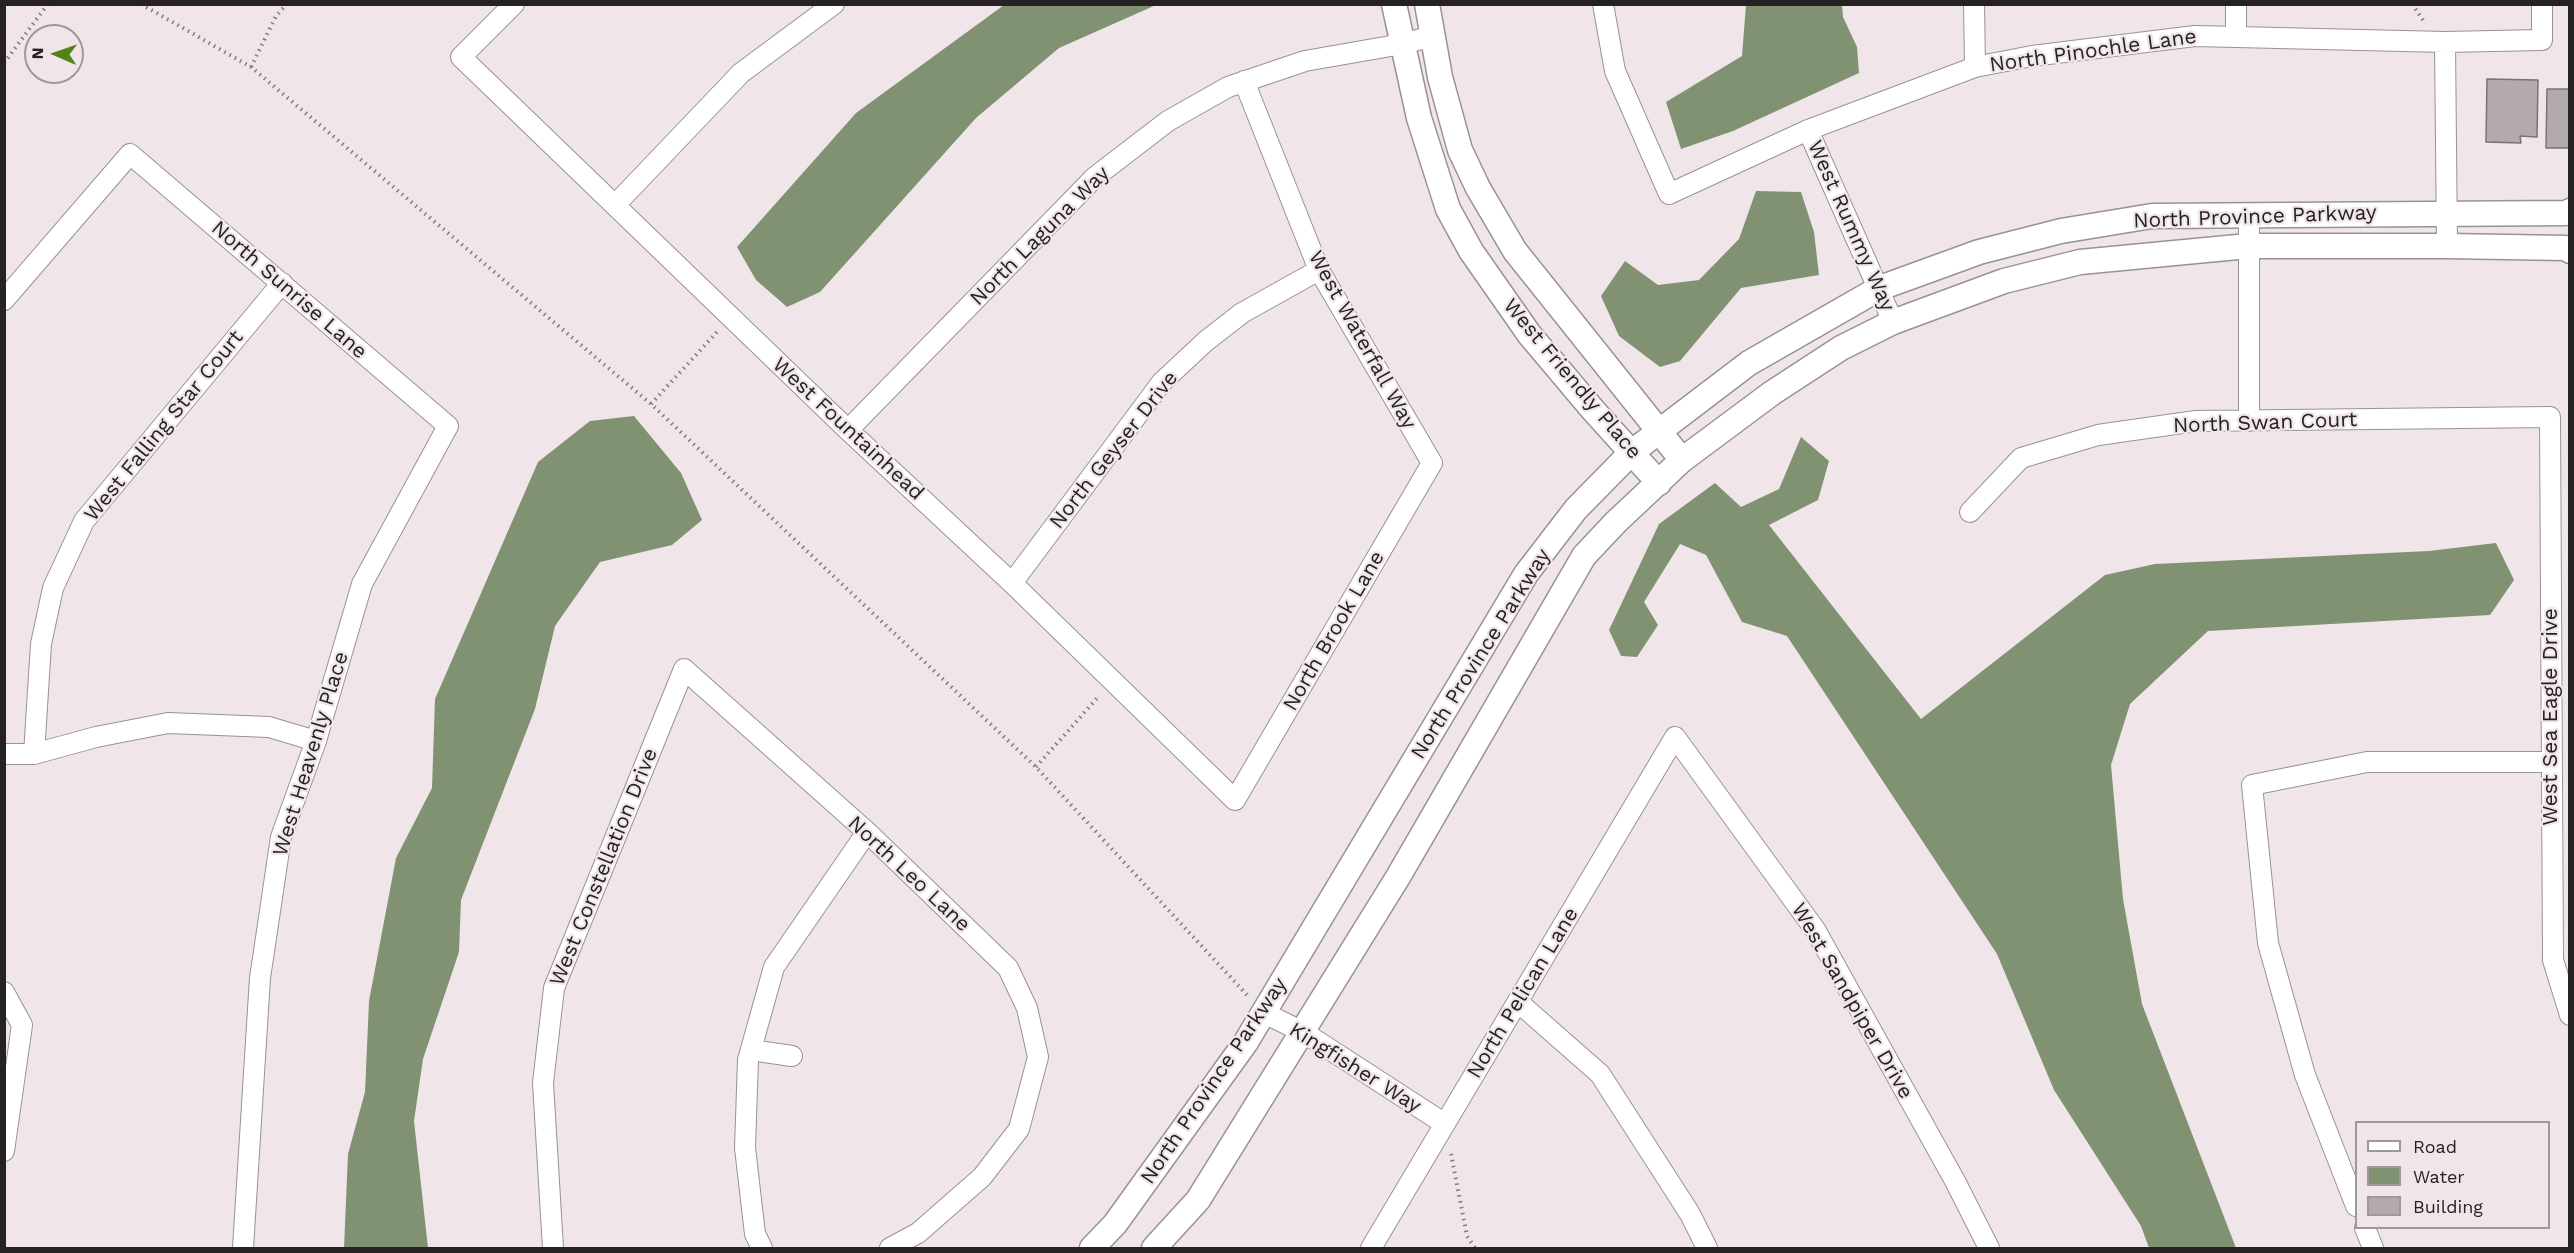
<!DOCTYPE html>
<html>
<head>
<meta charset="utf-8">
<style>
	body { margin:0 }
	#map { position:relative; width:2574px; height:1253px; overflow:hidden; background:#f0e6ea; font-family:"Work Sans",sans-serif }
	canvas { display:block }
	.frame { position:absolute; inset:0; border:6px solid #262224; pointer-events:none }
	.legend { position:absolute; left:2355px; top:1121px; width:195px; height:108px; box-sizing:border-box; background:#f0e6ea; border:2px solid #9f989b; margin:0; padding:8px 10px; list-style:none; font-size:18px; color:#262224 }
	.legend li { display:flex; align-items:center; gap:12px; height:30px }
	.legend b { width:30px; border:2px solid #9f989b }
	.north { position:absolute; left:24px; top:24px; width:60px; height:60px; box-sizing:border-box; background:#f0e6ea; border:2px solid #9f989b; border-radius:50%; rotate:272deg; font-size:16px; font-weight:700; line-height:24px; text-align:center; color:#262224 }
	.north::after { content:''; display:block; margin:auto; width:21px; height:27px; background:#528317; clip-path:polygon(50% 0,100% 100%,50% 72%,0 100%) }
</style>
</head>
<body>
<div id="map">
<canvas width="2574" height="1253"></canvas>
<div class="frame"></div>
<ul class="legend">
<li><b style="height:8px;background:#fff"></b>Road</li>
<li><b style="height:16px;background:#809272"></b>Water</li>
<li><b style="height:16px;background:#b3aaae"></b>Building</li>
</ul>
<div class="north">N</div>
</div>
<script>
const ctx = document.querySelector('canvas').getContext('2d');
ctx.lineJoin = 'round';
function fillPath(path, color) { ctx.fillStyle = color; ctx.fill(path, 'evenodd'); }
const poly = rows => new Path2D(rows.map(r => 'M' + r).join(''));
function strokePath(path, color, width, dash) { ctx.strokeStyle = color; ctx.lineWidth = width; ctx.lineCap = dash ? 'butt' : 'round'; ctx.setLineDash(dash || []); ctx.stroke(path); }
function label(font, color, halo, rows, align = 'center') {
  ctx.font = font + ' "Work Sans",sans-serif'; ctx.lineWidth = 4.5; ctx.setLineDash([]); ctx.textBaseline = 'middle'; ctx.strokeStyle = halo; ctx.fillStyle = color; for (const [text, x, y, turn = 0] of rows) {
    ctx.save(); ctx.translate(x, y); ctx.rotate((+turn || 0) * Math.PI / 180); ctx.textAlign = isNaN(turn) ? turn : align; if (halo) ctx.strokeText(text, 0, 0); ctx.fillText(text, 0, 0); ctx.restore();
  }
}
const water = poly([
	[1004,5,1156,5,1059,48,976,118,820,292,787,307,756,280,737,247,856,113],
	[1746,5,1842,5,1843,17,1857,47,1859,73,1733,131,1681,149,1666,102,1742,56],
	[1756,191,1801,192,1814,232,1819,275,1741,288,1680,361,1660,367,1619,336,1601,296,1625,261,1658,285,1699,280,1739,239],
	[634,416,681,473,702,520,672,545,600,562,555,626,535,709,461,900,459,952,423,1059,414,1121,428,1248,344,1248,348,1154,365,1092,369,1001,396,858,432,788,435,699,538,462,590,421],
	[1801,437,1829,461,1818,500,1769,525,1921,719,2105,575,2155,564,2429,551,2496,543,2514,580,2490,615,2208,631,2130,704,2111,765,2123,899,2142,1004,2236,1248,2149,1248,2141,1226,2054,1090,1997,954,1787,636,1742,622,1706,555,1680,544,1644,602,1658,625,1637,657,1621,656,1609,630,1659,524,1715,483,1741,507,1779,489]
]);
const building = poly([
	[2487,79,2538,80,2537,137,2520,136,2521,143,2486,142,2487,79],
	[2547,89,2570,89,2570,148,2546,148,2547,89]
]);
const path = poly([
	[141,4,251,67,651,404,1036,767,1247,995],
	[2412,4,2425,23],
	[4,63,48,4],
	[251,67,276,16,287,4],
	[651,404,717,332],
	[1036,767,1099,696],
	[1451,1154,1467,1236,1475,1248]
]);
const minor = poly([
	[514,4,461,57,848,430,1012,583,1235,800,1432,463,1319,270,1244,81],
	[1603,4,1615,71,1669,194,1808,130,1975,67,2032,56,2195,36,2445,42,2542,40,2542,4],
	[1974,4,1975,67],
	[2236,4,2236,37],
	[2445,42,2447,246],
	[1808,130,1893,322],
	[615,205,741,73,834,4],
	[2249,214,2249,421],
	[4,300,130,154,448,426,362,584,316,741,281,837,260,978,243,1248],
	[848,430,1095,177,1168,121,1228,87,1305,61,1402,44,1433,36],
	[1970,512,2021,458,2098,435,2196,421,2550,417,2553,960,2570,1015],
	[1012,583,1162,382,1206,341,1242,313,1319,270],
	[4,754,34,754,96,737,168,723,269,727,316,741],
	[34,754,41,644,53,588,84,521,282,283],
	[4,992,22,1025,4,1151],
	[1518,1002,1600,1074,1690,1214,1707,1248],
	[1264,1013,1303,1032,1445,1124],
	[751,1050,792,1056],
	[2356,1206,2305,1075,2268,943,2252,785,2367,762,2551,762],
	[2365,1228,2373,1248],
	[553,1248,543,1083,554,988,684,669,867,832,1008,968,1027,1008,1038,1057,1019,1129,982,1177,918,1233,890,1248],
	[762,1248,755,1234,745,1148,748,1060,774,967,867,832],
	[1371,1248,1675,737,1816,931,1955,1181,1989,1248]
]);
const tertiary = poly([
	[1394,4,1419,118,1448,209,1471,251,1529,334,1593,410,1659,483],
	[1427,4,1440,77,1460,150,1478,188,1515,251,1682,460],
	[1092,1248,1115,1224,1246,1042,1526,574,1576,509,1632,452,1749,363,1880,288,1979,252,2061,231,2152,216,2566,213,2570,211],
	[1154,1248,1198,1200,1398,877,1584,556,1616,522,1682,460,1772,393,1841,348,1893,322,2004,281,2080,262,2248,246,2447,246,2566,248,2570,251]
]);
const streetNames = [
	["North Pinochle Lane",2093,51,-8],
	["North Province Parkway",2255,217,-2],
	["West Rummy Way",1851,226,66],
	["North Laguna Way",1040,236,-45],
	["North Sunrise Lane",289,290,41],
	["West Waterfall Way",1362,340,61],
	["West Friendly Place",1572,379,50],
	["North Swan Court",2265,423,-2],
	["West Falling Star Court",164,426,-51],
	["West Fountainhead",848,429,43],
	["North Geyser Drive",1114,450,-52],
	["North Brook Lane",1334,631,-60],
	["North Province Parkway",1481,654,-58],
	["West Sea Eagle Drive",2551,717,-90],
	["West Heavenly Place",311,754,-73],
	["West Constellation Drive",604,867,-68],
	["North Leo Lane",909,874,43],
	["North Pelican Lane",1523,993,-59],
	["West Sandpiper Drive",1852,1001,60],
	["Kingfisher Way",1355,1068,32],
	["North Province Parkway",1214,1081,-56]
];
fillPath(water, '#809272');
fillPath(building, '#b3aaae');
strokePath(building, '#7a7275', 1.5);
strokePath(minor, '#9a9195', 22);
strokePath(tertiary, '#9a9195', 27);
strokePath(path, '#837c7f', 4, [1.5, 4.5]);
strokePath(minor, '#fff', 20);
strokePath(tertiary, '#fff', 24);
label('21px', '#262224', '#f0e6ea', streetNames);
</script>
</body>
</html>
